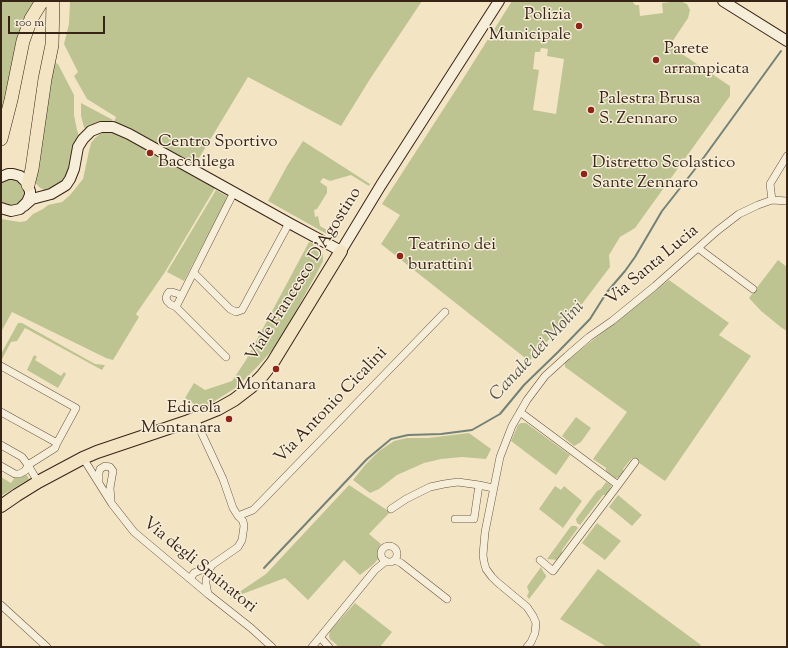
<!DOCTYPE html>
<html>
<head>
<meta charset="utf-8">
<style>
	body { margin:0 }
	#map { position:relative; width:788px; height:648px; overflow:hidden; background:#f3e5c4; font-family:"Sorts Mill Goudy",serif }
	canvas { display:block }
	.frame { position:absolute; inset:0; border:2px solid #382317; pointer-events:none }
	.scale { position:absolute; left:8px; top:16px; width:97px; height:18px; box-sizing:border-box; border:2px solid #382317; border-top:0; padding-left:5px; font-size:12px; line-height:14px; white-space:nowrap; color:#382317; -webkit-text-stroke:3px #f7eed9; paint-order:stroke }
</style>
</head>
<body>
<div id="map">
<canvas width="788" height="648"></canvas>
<div class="frame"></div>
<div class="scale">100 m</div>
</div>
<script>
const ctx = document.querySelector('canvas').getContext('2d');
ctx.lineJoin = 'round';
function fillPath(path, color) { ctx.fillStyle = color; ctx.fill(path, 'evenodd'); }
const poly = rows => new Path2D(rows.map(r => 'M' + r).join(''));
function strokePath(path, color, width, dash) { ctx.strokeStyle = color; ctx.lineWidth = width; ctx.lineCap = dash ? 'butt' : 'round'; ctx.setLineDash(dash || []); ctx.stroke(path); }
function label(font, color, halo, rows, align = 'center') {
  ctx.font = font + ' "Sorts Mill Goudy",serif'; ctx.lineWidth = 3; ctx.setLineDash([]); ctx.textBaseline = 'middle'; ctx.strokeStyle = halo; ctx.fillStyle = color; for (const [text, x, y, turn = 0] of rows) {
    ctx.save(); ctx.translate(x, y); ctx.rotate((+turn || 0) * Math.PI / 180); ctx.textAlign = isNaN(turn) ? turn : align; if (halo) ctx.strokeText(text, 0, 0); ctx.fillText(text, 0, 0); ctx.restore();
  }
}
const green = poly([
	[1,1,35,1,1,137],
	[67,1,422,1,370,79,341,126,248,77,193,168,218,183,165,272,136,314,139,317,113,360,106,358,12,312,1,332,1,219,20,222,26,221,33,214,43,209,48,205,62,202,70,195,83,179,89,151,91,143,95,138,100,134,105,132,109,133,116,117,87,99,74,76,78,72,64,44,69,24,70,2],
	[512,1,632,1,635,5,639,5,640,16,663,13,662,3,680,1,687,4,690,10,688,18,672,42,673,46,676,50,730,86,730,96,635,228,620,237,609,255,610,267,582,304,529,361,381,244,400,215,382,204,461,82],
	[541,48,548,49,547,56,564,59,556,114,533,110,539,70,533,69,535,52,540,52],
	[53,62,58,64,74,95,74,115,77,130,81,142,63,186,49,191,44,190,39,187,28,173],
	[81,103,113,120,112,121,102,123,87,132,84,127,81,116],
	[303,141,370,184,369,186,351,175,330,181,323,178,320,182,327,187,327,193,317,209,314,210,315,217,318,216,320,226,339,237,337,238,334,238,268,201,287,166],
	[9,178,20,181,25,190,25,194,22,201,17,205,13,206,5,205,1,202,1,182],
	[216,190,228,197,184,281,167,272],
	[309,242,317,245,321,250,323,254,323,261,320,267,284,333,274,348,258,366,237,387,210,404,200,408,185,398,194,383,205,390,232,381,246,360],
	[778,260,787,267,787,331,782,328,761,311,749,298],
	[669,280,729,323,719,335,751,356,665,481,632,458,623,469,624,472,620,477,618,478,615,478,606,471,606,468,593,459,627,412,565,367,565,362],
	[18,323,22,323,95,364,105,365,102,370,25,328,17,341,11,342,1,361,1,354],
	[34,355,37,357,35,360,61,376,64,372,66,374,58,388,27,370],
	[576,417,591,428,581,442,574,446,562,436],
	[521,423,526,423,570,455,556,475,511,441,518,425],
	[469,433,491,449,486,459,462,457,441,459,424,463,397,475,379,489,370,493,353,480,366,464,379,451,394,441,407,438,428,438],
	[26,474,29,479,1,496,1,477,11,483,15,477],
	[606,482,611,485,610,490,607,495,603,495,580,525,577,523,576,519,597,491,601,489],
	[349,485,390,512,369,534,381,544,378,549,378,559,374,564,360,575,344,560,308,600,285,578,229,599,266,574],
	[555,486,561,490,564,486,582,501,563,528,539,509],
	[618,495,642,515,632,526,609,507],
	[597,523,621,541,605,560,582,543],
	[571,526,576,526,578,528,562,550,562,553,558,560,547,559],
	[541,567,544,573,546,575,546,577,529,599,527,596,529,592,527,587,528,585],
	[598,569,701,645,699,647,607,647,560,619],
	[355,603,392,632,380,647,339,647,330,639,329,636,330,631]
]);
const stream = poly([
	[264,568,367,459,391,439,408,435,441,434,472,430,500,414,524,385,558,352,590,319,607,292,625,271,635,257,662,211,699,164,781,51]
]);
const street = poly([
	[772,200,770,184,787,156],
	[698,248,753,289],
	[194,273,230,309,236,312,242,310,289,223],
	[182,295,172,292,169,292,167,295,166,298,167,301,170,304,176,307,226,357],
	[176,307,234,192],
	[1,366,76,408,57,443,1,412],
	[520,412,618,485,553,571,540,560],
	[1,445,22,457,28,465,25,471,19,474,15,474,1,466],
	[83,458,112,504,134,532,208,594,251,628,272,647],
	[38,482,28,465,55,448,57,443],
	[99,482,99,473,100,469,105,466,110,467,113,471,110,488,111,500],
	[618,485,635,462],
	[391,509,406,499,430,487,444,484,458,482,479,485],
	[238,516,253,510,260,503,445,312],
	[455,519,474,519,479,485,493,488],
	'381 554a8 8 0 1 1 16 0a8 8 0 1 1-16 0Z',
	[395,560,401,563,447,599],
	[190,579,194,573,212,565,238,547,242,540,244,526,243,521,238,516,233,508,223,479,195,419],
	[208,594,206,584,206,580,209,570,212,565],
	[1,605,47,647],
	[320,637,329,647],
	[312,647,375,570,386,561],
	[527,647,531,642,535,633,536,623,533,616,527,607,497,582,492,577,486,569,484,562,483,555,485,532,500,457,512,426,527,400,545,376,567,356,589,337,612,321,655,286,717,231,739,214,758,205,772,200,787,201]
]);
const secondary = poly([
	[723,1,787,41],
	[1,177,8,174,13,174,20,176,26,182,30,191,30,195,27,202,20,209,11,211,4,209,1,208],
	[24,206,32,199,51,194,66,185,70,179,74,169,78,147,83,139,91,131,101,127,113,127,129,134,289,223,341,251,381,185,499,1]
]);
const primary = poly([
	[1,506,17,495,38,482,83,458,97,452,186,422,218,409,234,400,251,387,262,376,273,362,341,251]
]);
const highway = poly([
	[1,139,11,100,23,41,31,19,42,1],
	[28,185,32,169,45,79,52,45,53,1]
]);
const markers = [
	[579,26,4,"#8f2418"],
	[656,60,4,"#8f2418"],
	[591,110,4,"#8f2418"],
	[150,153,4,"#8f2418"],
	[584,174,4,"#8f2418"],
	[400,256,4,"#8f2418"],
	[276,369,4,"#8f2418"],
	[229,419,4,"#8f2418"]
];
const poiNames = [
	["Polizia",571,16,"right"],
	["Municipale",571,36,"right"],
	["Parete",664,50],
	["arrampicata",664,70],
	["Palestra Brusa",599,100],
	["S. Zennaro",599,120],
	["Centro Sportivo",158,143],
	["Bacchilega",158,163],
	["Distretto Scolastico",592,164],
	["Sante Zennaro",592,184],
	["Teatrino dei",408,246],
	["burattini",408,266],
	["Montanara",276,386,"center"],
	["Edicola",221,409,"right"],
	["Montanara",221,429,"right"]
];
const streetNames = [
	["Via Santa Lucia",653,266,-40],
	["Viale Francesco D'Agostino",305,275,-58],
	["Via Antonio Cicalini",332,406,-46],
	["Via degli Sminatori",199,566,39]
];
const waterNames = [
	["Canale dei Molini",538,352,-47]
];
fillPath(green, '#bdc492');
strokePath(stream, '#738176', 2);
strokePath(street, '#675442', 8);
strokePath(secondary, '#382317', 12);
strokePath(primary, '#382317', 14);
strokePath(highway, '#382317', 14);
strokePath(street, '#f7eed9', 7);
strokePath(secondary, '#f7eed9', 10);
strokePath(primary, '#f3e5c4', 12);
strokePath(highway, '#f3e5c4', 13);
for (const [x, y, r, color] of markers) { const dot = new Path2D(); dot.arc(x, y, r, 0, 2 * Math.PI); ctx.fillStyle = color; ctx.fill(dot); strokePath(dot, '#f7eed9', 1.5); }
label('17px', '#382317', '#f7eed9', poiNames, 'left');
label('17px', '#382317', '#f7eed9', streetNames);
label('italic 18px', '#565247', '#f7eed9', waterNames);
</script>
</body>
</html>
